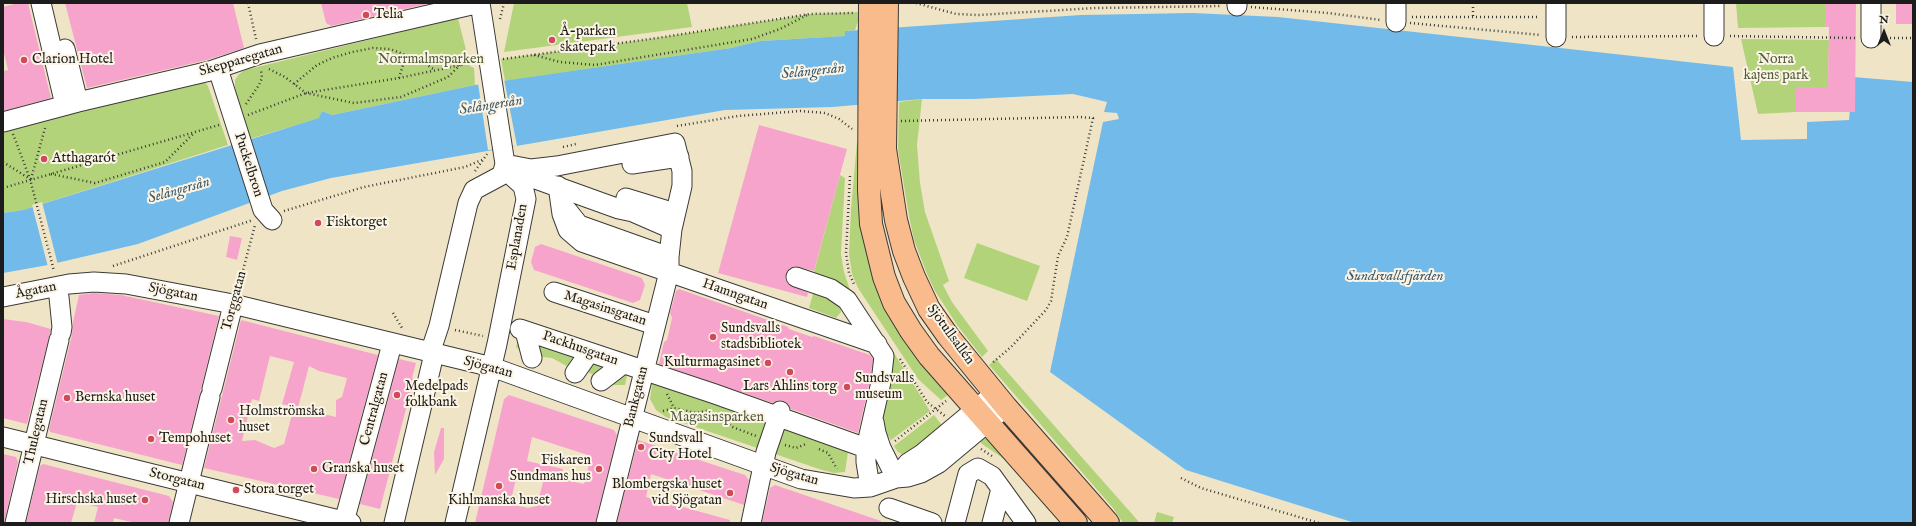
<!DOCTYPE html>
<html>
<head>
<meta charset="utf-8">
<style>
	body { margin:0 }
	#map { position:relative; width:1916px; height:526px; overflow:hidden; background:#efe5c6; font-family:"IM FELL English",serif }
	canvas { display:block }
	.frame { position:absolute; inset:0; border:4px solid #1c1c1c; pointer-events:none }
	.north { position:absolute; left:1864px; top:12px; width:40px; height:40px; -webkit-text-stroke:3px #fcf5e5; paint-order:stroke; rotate:0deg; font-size:11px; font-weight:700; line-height:16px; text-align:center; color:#1c1c1c }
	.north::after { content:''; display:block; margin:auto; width:14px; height:18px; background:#1c1c1c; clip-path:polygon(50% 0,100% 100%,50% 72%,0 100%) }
</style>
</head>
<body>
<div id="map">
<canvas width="1916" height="526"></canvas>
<div class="frame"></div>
<div class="north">N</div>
</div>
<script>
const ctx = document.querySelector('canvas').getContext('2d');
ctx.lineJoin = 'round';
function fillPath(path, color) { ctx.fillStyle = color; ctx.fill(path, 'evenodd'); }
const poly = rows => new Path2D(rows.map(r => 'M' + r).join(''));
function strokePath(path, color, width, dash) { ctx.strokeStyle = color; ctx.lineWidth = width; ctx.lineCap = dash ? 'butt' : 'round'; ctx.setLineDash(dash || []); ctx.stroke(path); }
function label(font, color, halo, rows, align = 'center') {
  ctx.font = font + ' "IM FELL English",serif'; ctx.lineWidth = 4; ctx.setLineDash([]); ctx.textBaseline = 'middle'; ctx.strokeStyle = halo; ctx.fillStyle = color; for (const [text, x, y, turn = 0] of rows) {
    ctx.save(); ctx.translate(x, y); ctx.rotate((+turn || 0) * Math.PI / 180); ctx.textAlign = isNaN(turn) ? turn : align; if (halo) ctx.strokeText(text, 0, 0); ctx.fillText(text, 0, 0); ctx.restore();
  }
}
const green = poly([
	[514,3,687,3,692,27,504,52],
	[1736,3,1825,3,1825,27,1738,28],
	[861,12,855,30,845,31,846,36,760,41,731,48,505,81,501,59,657,38,810,14],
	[458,18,470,66,474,68,475,85,332,115,322,111,320,118,246,140,235,87,235,80,239,74,245,70],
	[1741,39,1829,40,1828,87,1796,87,1796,112,1758,114],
	[204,81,208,86,228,145,23,210,3,213,3,130],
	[922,99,917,145,920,183,925,212,949,281,943,285,952,302,988,351,982,357,957,325,935,291,927,274,914,240,909,216,898,150,899,102],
	[862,136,867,236,952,392,941,400,918,379,858,288,852,274,849,254,851,209,857,142],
	[840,175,845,178,841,254,844,272,851,293,841,284,814,272],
	[977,243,1040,266,1027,301,964,278],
	[814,290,826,295,840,306,841,312,836,318,809,308],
	[520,333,628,371,625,385,613,385,588,372,574,370,552,358,526,355,516,347],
	[892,350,930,411,891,440,885,432,882,418,888,353],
	[996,359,1079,454,1140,523,1123,523,1113,508,989,365],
	[653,378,848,452,845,472,834,473,819,469,666,417,656,410,650,399],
	[934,415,944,428,903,455,898,452,894,446],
	[981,438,989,439,1010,463,982,444,978,439],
	[1157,512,1174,517,1172,523,1154,523]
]);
const water = poly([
	[1193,13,1278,17,1733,67,1741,140,1807,139,1807,122,1849,120,1853,77,1913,82,1913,523,1355,523,1186,470,1050,372,1103,122,1119,119,1117,113,1104,112,1107,102,1073,94,973,99,922,99,833,107,725,110,331,178,282,191,138,244,48,265,3,273,3,213,23,210,319,118,322,111,332,115,475,85,731,48,760,41,845,36,845,31,1081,15]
]);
const pier = poly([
	[504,79,517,146,488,150,478,83],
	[42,202,58,265,48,267,32,205]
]);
const building = poly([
	[18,3,28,3,51,98,3,111,3,71,8,70,3,49,3,7],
	[65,3,233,3,244,48,207,60,87,88],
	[321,3,431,3,331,26,326,23],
	[1825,3,1856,3,1855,112,1796,112,1796,87,1828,87,1829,27,1825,27],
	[1896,3,1913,3,1913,24,1896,24],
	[759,125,847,149,814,271,794,266,789,269,786,274,785,279,788,284,808,293,807,297,718,273],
	[230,236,242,238,237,260,226,257],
	[541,244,642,278,645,285,640,300,633,303,534,270,531,262,535,247],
	[679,289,788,327,789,329,812,337,814,336,870,355,873,359,870,380,858,433,791,409,788,404,784,401,778,400,773,403,659,364,664,342,667,340,672,318,670,313,676,291],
	[94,293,121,295,219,316,182,465,50,432,49,429,72,335,73,322,79,295],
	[3,319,26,322,51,329,27,424,3,418],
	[241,320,378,355,339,499,204,468],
	[270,356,294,362,282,404,298,408,294,407,284,444,274,448,255,440,242,441,252,399,259,401],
	[309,366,319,371,347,378,342,397,336,400,336,417,298,408],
	[399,359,416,363,412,378,414,378,380,509,360,504],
	[509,395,614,430,617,435,595,523,475,523,504,399],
	[532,437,591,456,584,484,561,479,563,469,527,461],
	[522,476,543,482,537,506,528,508,510,504,516,479,521,480],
	[441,428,444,428,444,459,435,475,434,452],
	[638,440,745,475,749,480,744,505,651,474,646,497,730,520,730,523,617,523],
	[3,454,16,457,18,462,4,523],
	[43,464,169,496,173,502,168,523,136,523,114,518,113,523,94,523,98,507,77,502,71,523,26,523,40,466],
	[775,485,881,521,881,523,762,523,770,488]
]);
const path = poly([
	[248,3,256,39],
	[916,3,956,14,978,15,1096,8,1222,6],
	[1251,7,1328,13,1381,20],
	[1473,16,1473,3],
	[1412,17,1540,17],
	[500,19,504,3],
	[1410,23,1541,35],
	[1730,36,1857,38],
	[1572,37,1699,36],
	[1886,38,1913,38],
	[534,55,560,62,595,65,752,39,780,29,807,15],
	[503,59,657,38,810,14,853,13],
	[269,69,285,77,306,93,354,103,401,97,448,77,460,65],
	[399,78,406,55],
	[294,84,317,65,332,58,352,52,373,48,390,49,421,61,435,70],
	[246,104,259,85,262,78,261,70],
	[248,115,306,93,399,78,475,62],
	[901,121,1080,117,1093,118,1067,237,1058,256,1051,301,1046,310,1011,347,991,364],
	[677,126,738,116,800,111,825,113,839,119,852,129],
	[13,134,30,179,54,271],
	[563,147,576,144],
	[3,162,30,179],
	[475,171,487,154],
	[51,174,95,183,165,162,194,133],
	[850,176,846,253,849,273,854,284],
	[31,179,45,128],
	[3,188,219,125],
	[284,211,364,187,465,167,484,159],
	[113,266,253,220],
	[238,289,255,225],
	[393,313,402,328],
	[455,330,483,336],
	[900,359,927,402,945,416],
	[667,394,674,408],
	[663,411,674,408,696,413,710,410],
	[716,413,725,418,729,415],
	[725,418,730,426,756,436],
	[895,441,946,401],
	[785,445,796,448,806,444],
	[819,449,828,453,837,469],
	[981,449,992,456],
	[1181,478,1201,488,1319,523]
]);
const minor = poly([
	[41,3,65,105],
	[1237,3,1237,6],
	[1396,3,1396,22],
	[1556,3,1556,37],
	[1714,3,1714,36],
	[1871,38,1871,3],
	[65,49,78,102],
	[218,69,263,210,272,220],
	[3,122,78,102,210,71,260,54,480,3],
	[505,164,531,169,557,166,675,143,682,171,682,186,672,229,669,257,669,272,606,523],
	[632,164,679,157],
	[519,171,533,178,619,209,633,212,672,229],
	[558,186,562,214,568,230,582,242,877,344],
	[626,198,675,213],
	[567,210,579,225,669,257],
	[796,277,831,289,847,300,884,356,881,382,866,448,866,462,870,487],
	[554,292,655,325],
	[3,297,69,284,94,282,126,284,233,304,492,367,801,479,854,488,870,487,896,478,908,477,921,473,939,463,1006,407],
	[59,297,62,327,61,333],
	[520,329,715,394,866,448],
	[525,331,532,358],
	[430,353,439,326,468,203,474,190,502,175,505,164],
	[575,373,589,353],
	[601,381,623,364],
	[212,389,231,313],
	[874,422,876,433,881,448,896,478],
	[3,437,351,523],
	[896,478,908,463,922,454,994,394],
	[889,508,932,523],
	[344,522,392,344],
	[15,523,59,340],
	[179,523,210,397],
	[394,523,434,354],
	[455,523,497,344,526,199,523,186,514,178,505,164,480,3],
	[751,523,766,452,780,411],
	[955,523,968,474,978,468,992,476,1026,523],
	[992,523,1001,489]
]);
const major = poly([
	[870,3,869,190,871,224,884,277,894,303,911,331,929,356,1076,523],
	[887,3,885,149,896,220,904,251,914,277,929,309,948,336,1006,407,1108,523]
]);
const markers = [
	[366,15,4,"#d1495b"],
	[552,40,4,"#d1495b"],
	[24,60,4,"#d1495b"],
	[44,159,4,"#d1495b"],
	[318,223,4,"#d1495b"],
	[713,337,4,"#d1495b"],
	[768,363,4,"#d1495b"],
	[790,372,4,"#d1495b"],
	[847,387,4,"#d1495b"],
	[397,395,4,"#d1495b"],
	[67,398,4,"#d1495b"],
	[231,420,4,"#d1495b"],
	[151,439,4,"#d1495b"],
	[641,447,4,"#d1495b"],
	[314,469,4,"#d1495b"],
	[599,469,4,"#d1495b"],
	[499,486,4,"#d1495b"],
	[236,490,4,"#d1495b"],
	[730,493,4,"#d1495b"],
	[145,500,4,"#d1495b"]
];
const poiNames = [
	["Telia",374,15],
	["Å-parken",560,32],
	["skatepark",560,48],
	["Clarion Hotel",32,60],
	["Atthagarót",52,159],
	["Fisktorget",326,223],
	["Sundsvalls",721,329],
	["stadsbibliotek",721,345],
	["Kulturmagasinet",760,363,"right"],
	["Sundsvalls",855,379],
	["museum",855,395],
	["Medelpads",405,387],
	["folkbank",405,403],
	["Lars Ahlins torg",790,387,"center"],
	["Bernska huset",75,398],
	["Holmströmska",239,412],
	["huset",239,428],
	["Tempohuset",159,439],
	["Sundsvall",649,439],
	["City Hotel",649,455],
	["Fiskaren",591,461,"right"],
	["Sundmans hus",591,477,"right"],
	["Granska huset",322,469],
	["Blombergska huset",722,485,"right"],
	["vid Sjögatan",722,501,"right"],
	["Stora torget",244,490],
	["Hirschska huset",137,500,"right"],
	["Kihlmanska huset",499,501,"center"]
];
const parkNames = [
	["Norrmalmsparken",431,60],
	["Norra",1776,60],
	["kajens park",1776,76],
	["Magasinsparken",717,418]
];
const streetNames = [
	["Skepparegatan",241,61,-16],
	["Puckelbron",248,165,72],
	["Esplanaden",518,237,-80],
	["Ågatan",36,291,-11],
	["Sjögatan",173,293,11],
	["Hamngatan",735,295,19],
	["Torggatan",235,301,-75],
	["Magasinsgatan",605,309,18],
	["Sjötullsallén",950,335,54],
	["Packhusgatan",580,349,19],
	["Sjögatan",488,368,15],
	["Bankgatan",637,397,-76],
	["Centralgatan",375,409,-75],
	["Thulegatan",37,432,-77],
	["Sjögatan",794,475,16],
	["Storgatan",177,480,14]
];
const waterNames = [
	["Selångersån",813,72,-6],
	["Selångersån",491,106,-9],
	["Selångersån",179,191,-16],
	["Sundsvallsfjärden",1395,277]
];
fillPath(green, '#b3d37b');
fillPath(water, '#72baea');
fillPath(pier, '#efe5c6');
fillPath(building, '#f7a4cd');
strokePath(minor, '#3c3a36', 21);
strokePath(major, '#3c3a36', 24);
strokePath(path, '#3c3a36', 2.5, [1, 3]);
strokePath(minor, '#fff', 19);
strokePath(major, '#fabb8c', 22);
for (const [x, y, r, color] of markers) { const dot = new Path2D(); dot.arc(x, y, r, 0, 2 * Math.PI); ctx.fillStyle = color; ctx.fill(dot); strokePath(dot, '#fcf5e5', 1.5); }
label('14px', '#1c1c1c', '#fcf5e5', poiNames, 'left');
label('14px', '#515c3d', '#fcf5e5', parkNames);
label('14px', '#1c1c1c', '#fcf5e5', streetNames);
label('italic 15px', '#3e5b6e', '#fcf5e5', waterNames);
</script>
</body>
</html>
